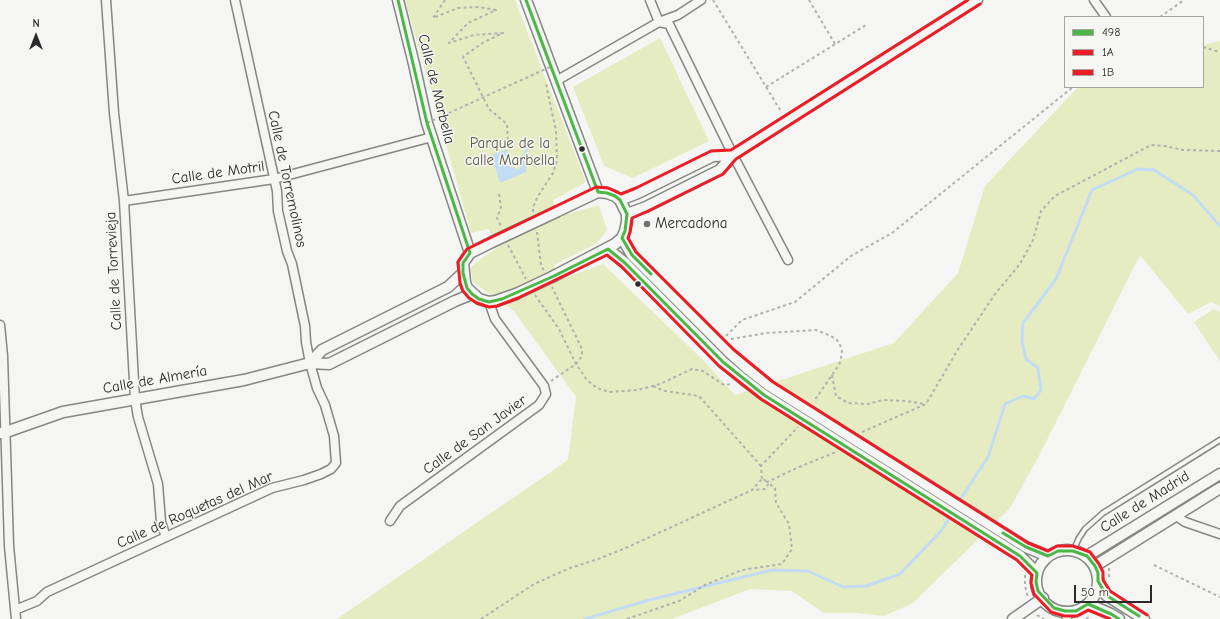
<!DOCTYPE html>
<html>
<head>
<meta charset="utf-8">
<style>
	body { margin:0 }
	#map { position:relative; width:1220px; height:619px; overflow:hidden; background:#f5f5f3; font-family:"Comic Neue",sans-serif }
	canvas { display:block }
	.legend { position:absolute; left:1064px; top:16px; width:140px; height:72px; box-sizing:border-box; background:#f6f6f2; border:1px solid #a5a5a2; margin:0; padding:5px 7px; list-style:none; font-size:12px; color:#2b2b2b }
	.legend li { display:flex; align-items:center; gap:8px; height:20px }
	.legend b { width:20px; border:1px solid #a5a5a2 }
	.north { position:absolute; left:16px; top:16px; width:40px; height:40px; -webkit-text-stroke:3px #f6f6f2; paint-order:stroke; rotate:0deg; font-size:11px; font-weight:700; line-height:16px; text-align:center; color:#2b2b2b }
	.north::after { content:''; display:block; margin:auto; width:14px; height:18px; background:#2b2b2b; clip-path:polygon(50% 0,100% 100%,50% 72%,0 100%) }
	.scale { position:absolute; left:1074px; top:585px; width:78px; height:18px; box-sizing:border-box; border:2px solid #2b2b2b; border-top:0; padding-left:5px; font-size:12px; line-height:14px; white-space:nowrap; color:#2b2b2b; -webkit-text-stroke:3px #f6f6f2; paint-order:stroke }
</style>
</head>
<body>
<div id="map">
<canvas width="1220" height="619"></canvas>
<ul class="legend">
<li><b style="height:5px;background:#4ab747"></b>498</li>
<li><b style="height:5px;background:#ee1c25"></b>1A</li>
<li><b style="height:5px;background:#ee1c25"></b>1B</li>
</ul>
<div class="north">N</div>
<div class="scale">50 m</div>
</div>
<script>
const ctx = document.querySelector('canvas').getContext('2d');
ctx.lineJoin = 'round';
function fillPath(path, color) { ctx.fillStyle = color; ctx.fill(path, 'evenodd'); }
const poly = rows => new Path2D(rows.map(r => 'M' + r).join(''));
function strokePath(path, color, width, dash) { ctx.strokeStyle = color; ctx.lineWidth = width; ctx.lineCap = dash ? 'butt' : 'round'; ctx.setLineDash(dash || []); ctx.stroke(path); }
function label(font, color, halo, rows, align = 'center') {
  ctx.font = font + ' "Comic Neue",sans-serif'; ctx.lineWidth = 3; ctx.setLineDash([]); ctx.textBaseline = 'middle'; ctx.strokeStyle = halo; ctx.fillStyle = color; for (const [text, x, y, turn = 0] of rows) {
    ctx.save(); ctx.translate(x, y); ctx.rotate((+turn || 0) * Math.PI / 180); ctx.textAlign = isNaN(turn) ? turn : align; if (halo) ctx.strokeText(text, 0, 0); ctx.fillText(text, 0, 0); ctx.restore();
  }
}
const green = poly([
	[405,0,515,0,586,182,553,200,557,217,599,205,607,230,596,244,554,265,558,280,603,264,705,362,735,395,894,343,958,273,985,186,1078,87,1203,87,1203,45,1220,41,1220,306,1211,302,1188,314,1140,255,1041,452,1010,508,913,603,884,616,856,613,824,613,792,591,750,589,672,619,337,619,568,460,576,397,514,311,473,282,470,268,479,260,500,246,488,229,471,233],
	[660,38,709,141,633,178,604,166,573,87],
	[1214,309,1220,312,1220,361,1194,322]
]);
const water = poly([
	[528,143,526,172,500,183,491,155,508,149,504,160,506,165,519,170,520,167,518,162,519,159,524,153]
]);
const stream = poly([
	[958,503,988,457,1005,404,1023,396,1034,399,1041,390,1038,368,1026,359,1022,341,1023,323,1056,279,1092,190,1138,169,1154,170,1193,195,1220,226],
	[585,619,649,600,772,570,808,571,843,587,866,586,900,574,941,531,951,515]
]);
const path = poly([
	[445,0,433,18,458,8,479,7,496,10,468,23,449,43,474,35,503,33,484,42,463,57,489,109,507,124,508,143],
	[713,0,782,113],
	[809,0,835,44],
	[1160,17,1184,0],
	[1203,47,1220,52],
	[766,87,866,25],
	[499,194,501,207,497,218,501,226],
	[533,212,533,207,538,196,553,173,557,160,556,131,546,84],
	[537,232,541,265,544,271],
	[508,245,526,279],
	[535,295,559,329,576,364,587,380,597,388,609,392,638,390,660,384,692,369,703,371,724,385,732,384],
	[726,336,742,320,795,302,851,256,892,233,1073,87],
	[731,339,767,333,816,330,831,336,837,340,840,345,842,351,841,358,839,365,814,401],
	[832,375,836,396,848,403,868,404,883,400,907,401,925,404],
	[551,381,576,364,582,356,582,349,552,287],
	[653,386,665,391,699,396,761,466],
	[862,432,926,404,957,351,995,294,1020,264,1033,240,1041,211,1055,196,1151,145,1165,146,1183,150,1220,151],
	[762,479,761,466,798,427],
	[1154,565,1220,597],
	[1109,568,1109,580],
	[1025,575,1025,586,1028,597],
	[1037,615,1044,619],
	[481,619,534,584,570,568,601,558,628,547,752,490,762,479,764,479,768,484,767,487,765,489,752,490],
	[627,619,679,601,705,585,742,570,782,564,792,549,789,524,776,503,775,488,767,482,799,467,836,452],
	[1086,619,1091,616]
]);
const service = poly([
	[1073,551,1079,538,1085,529,1103,513,1220,440]
]);
const minor = poly([
	[106,0,114,113,124,201,135,399,138,417,158,484,161,522,166,537],
	[650,0,659,22,669,24,733,155,788,260],
	[1094,0,1106,17],
	[556,81,659,22,678,15,701,0],
	[124,201,274,179,432,137],
	[0,325,3,356,9,546,16,619],
	[1176,516,1185,522,1220,534],
	[390,521,400,506,539,405,546,394,544,386,495,319,489,302],
	[15,610,37,601,47,592,272,488,304,480,321,474,331,469,336,463,334,436,325,405,317,388,310,363,306,342,305,326,292,264,287,251,278,211,277,191,235,0],
	[1065,611,1067,619]
]);
const tertiary = poly([
	[398,0,414,64,427,123,470,253],
	[526,0,598,192],
	[620,200,638,193,713,156,733,155],
	[627,214,646,207,720,170,733,155,977,0],
	[622,238,632,255,730,353,748,369],
	[492,242,470,253,463,263,465,282,467,288,479,299,489,302,496,301,516,294],
	[608,249,625,263,723,362,743,379],
	[554,276,615,244,622,238,625,231,627,222,627,214,620,200,615,196,607,193,598,192,558,211],
	[310,363,322,350,448,287,463,273],
	[0,433,6,432,63,412,244,380,310,363,329,364,455,301,472,294],
	[1018,542,1026,547,1048,556],
	'1036 581a31 31 0 1 1 62 0a31 31 0 1 1-62 0Z',
	[1012,551,1020,556,1037,573],
	[1087,556,1220,474],
	[1095,566,1220,488],
	[1098,581,1106,595,1144,619],
	[1088,604,1111,614,1119,619],
	[1013,619,1043,598]
]);
const pathBridge = poly([
	[427,123,550,67]
]);
const tertiaryBridge = poly([
	[492,242,558,211],
	[516,294,554,276],
	[748,369,770,386,1018,542],
	[743,379,764,395,1012,551]
]);
const bus1 = poly([
	[398,0,427,123,470,253,463,263,463,273,467,288,472,294,479,299,489,302,502,299,554,276,608,249,625,263,723,362,764,395,1020,556,1037,573,1036,582,1038,591,1054,608,1065,611,1076,611,1088,604,1111,614,1119,619],
	[526,0,598,192,607,193,615,196,620,200,627,214,625,231,622,238,632,255,651,274],
	[1003,533,1026,547,1048,556,1058,551,1073,551,1087,556,1095,566,1098,573,1098,581,1106,595,1139,616]
]);
const bus2 = poly([
	[968,0,731,150,711,151,636,188,621,194,608,188,596,187,467,249,458,262,460,283,463,291,469,298,477,303,489,307,497,306,518,298,607,255,622,267,719,366,761,399,1017,560,1032,575,1031,583,1034,594,1051,612,1064,616,1077,616,1088,610,1110,619]
]);
const bus3 = poly([
	[980,4,736,159,723,174,648,211,632,218,630,232,628,238,636,252,733,349,773,382,1028,543,1048,551,1057,546,1073,546,1090,552,1099,564,1103,572,1103,580,1110,591,1147,615]
]);
const markers = [
	[582,149,3.5,"#2b2b2b"],
	[647,224,4,"#727271"],
	[638,284,3.5,"#2b2b2b"]
];
const streetNames = [
	["Calle de Marbella",436,89,76],
	["Calle de Motril",218,173,-8],
	["Calle de Torremolinos",287,179,78],
	["Calle de Torrevieja",114,271,-93],
	["Calle de Almería",155,380,-10],
	["Calle de San Javier",475,435,-36],
	["Calle de Madrid",1145,502,-32],
	["Calle de Roquetas del Mar",195,510,-24]
];
const parkNames = [
	["Parque de la",510,144],
	["calle Marbella",510,161]
];
const poiNames = [
	["Mercadona",655,224]
];
fillPath(green, '#e6ecc1');
fillPath(water, '#c3dcf6');
strokePath(stream, '#c3dcf6', 3);
strokePath(service, '#868685', 7);
strokePath(minor, '#868685', 11);
strokePath(tertiary, '#868685', 13);
strokePath(path, '#b0b0af', 2, [3, 3]);
strokePath(service, '#f5f5f3', 4);
strokePath(minor, '#f5f5f3', 8);
strokePath(tertiary, '#f5f5f3', 10);
strokePath(tertiaryBridge, '#868685', 13, []);
strokePath(pathBridge, '#b0b0af', 2, [3, 3]);
strokePath(tertiaryBridge, '#f5f5f3', 10);
strokePath(bus1, '#4ab747', 3);
strokePath(bus2, '#ee1c25', 3);
strokePath(bus3, '#ee1c25', 3);
for (const [x, y, r, color] of markers) { const dot = new Path2D(); dot.arc(x, y, r, 0, 2 * Math.PI); ctx.fillStyle = color; ctx.fill(dot); strokePath(dot, '#f6f6f2', 1.5); }
label('15px', '#2b2b2b', '#f6f6f2', streetNames);
label('15px', '#565a46', '#f6f6f2', parkNames);
label('15px', '#2b2b2b', '#f6f6f2', poiNames, 'left');
</script>
</body>
</html>
